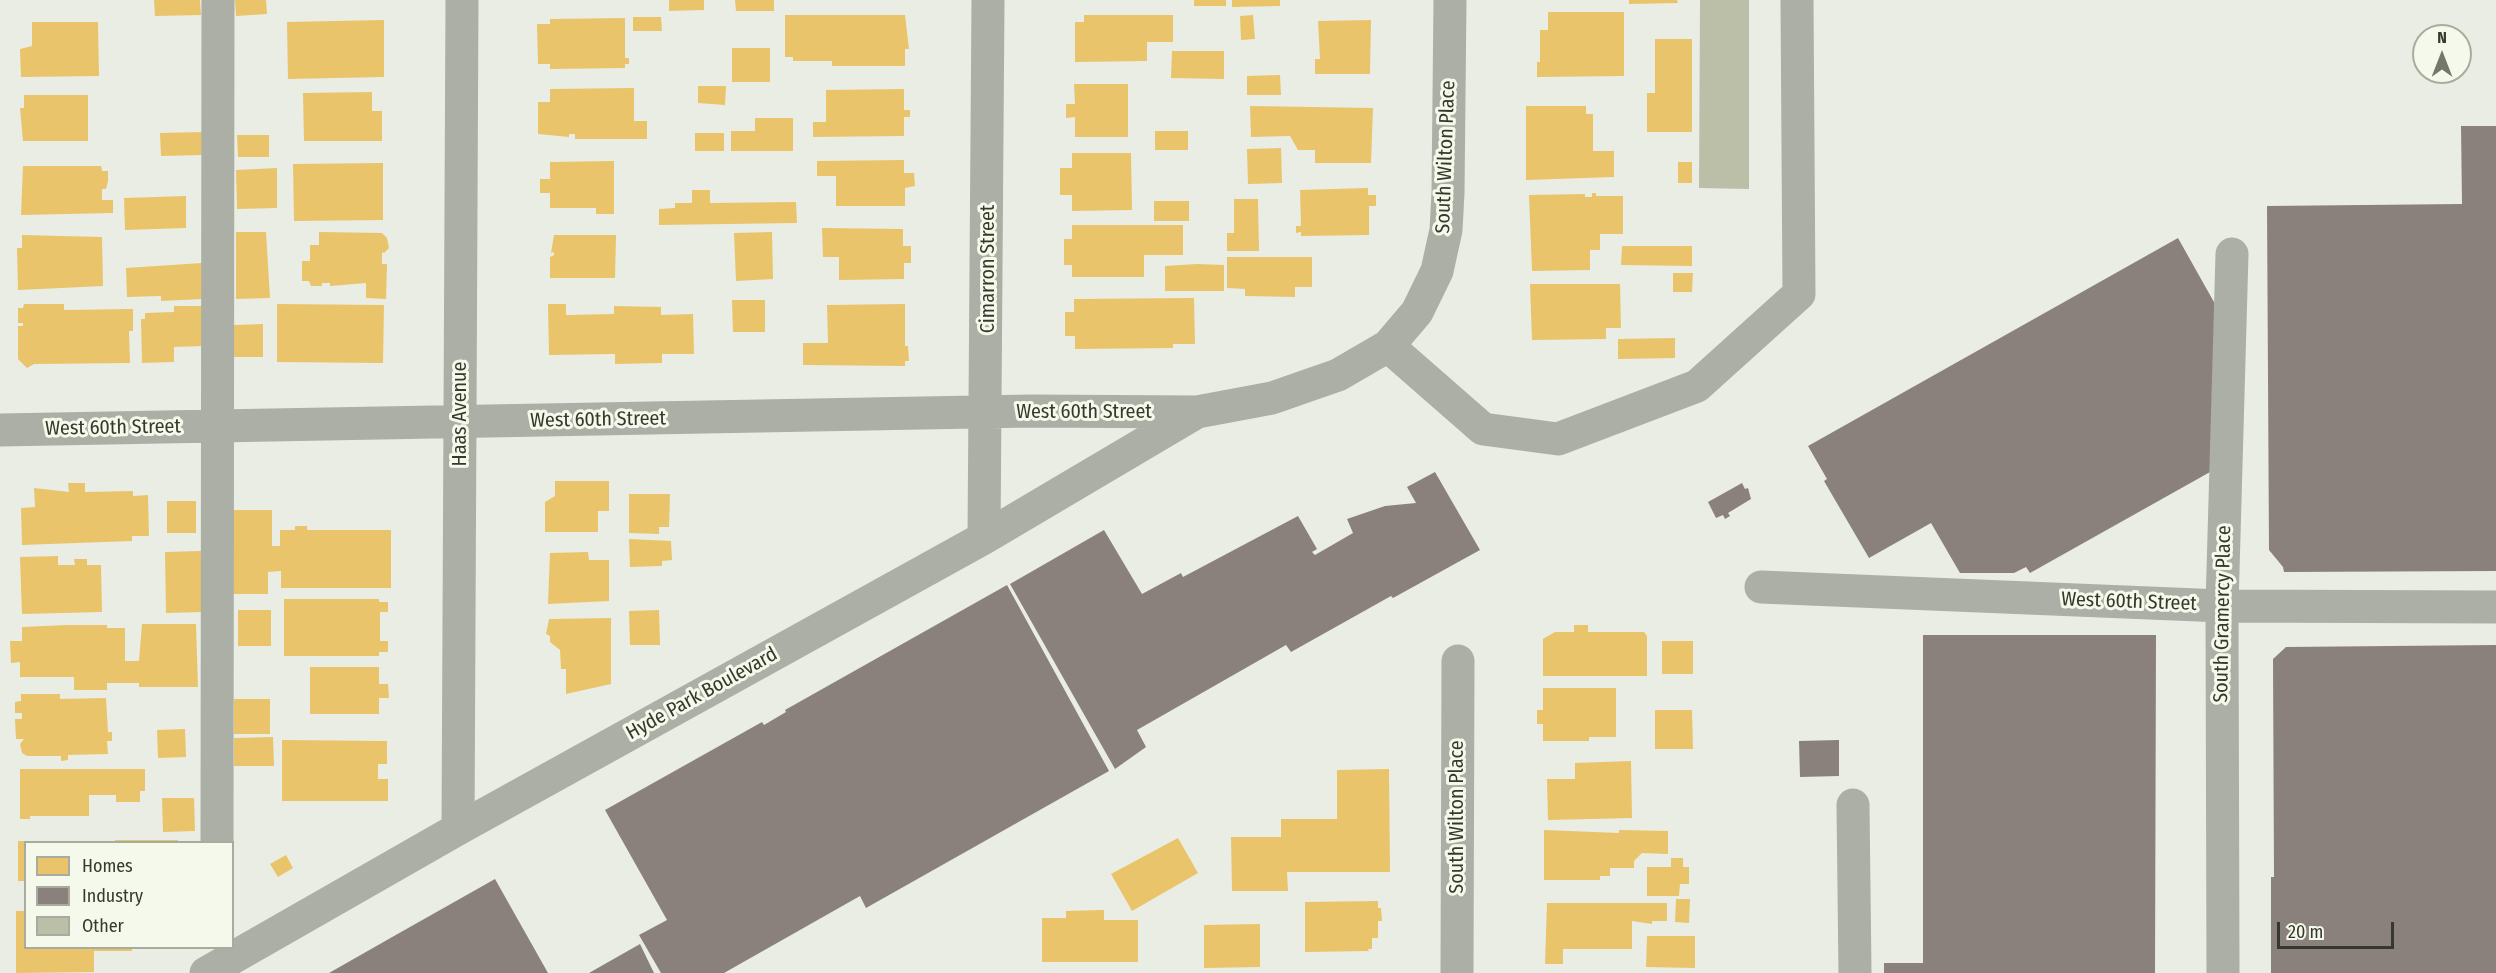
<!DOCTYPE html>
<html>
<head>
<meta charset="utf-8">
<style>
	body { margin:0 }
	#map { position:relative; width:2496px; height:973px; overflow:hidden; background:#eaede4; font-family:"Fira Sans Condensed",sans-serif }
	canvas { display:block }
	.legend { position:absolute; left:24px; top:841px; width:210px; height:108px; box-sizing:border-box; background:#f4f9ec; border:2px solid #a8ac9f; margin:0; padding:8px 10px; list-style:none; font-size:18px; color:#36382b }
	.legend li { display:flex; align-items:center; gap:12px; height:30px }
	.legend b { width:30px; border:2px solid #a8ac9f }
	.north { position:absolute; left:2412px; top:24px; width:60px; height:60px; box-sizing:border-box; background:#f4f9ec; border:2px solid #a8ac9f; border-radius:50%; rotate:0deg; font-size:16px; font-weight:700; line-height:24px; text-align:center; color:#36382b }
	.north::after { content:''; display:block; margin:auto; width:21px; height:27px; background:#75776c; clip-path:polygon(50% 0,100% 100%,50% 72%,0 100%) }
	.scale { position:absolute; left:2277px; top:922px; width:117px; height:27px; box-sizing:border-box; border:3px solid #36382b; border-top:0; padding-left:8px; font-size:18px; line-height:21px; white-space:nowrap; color:#36382b; -webkit-text-stroke:4px #f4f9ec; paint-order:stroke }
</style>
</head>
<body>
<div id="map">
<canvas width="2496" height="973"></canvas>
<ul class="legend">
<li><b style="height:16px;background:#e9c46a"></b>Homes</li>
<li><b style="height:16px;background:#8a817c"></b>Industry</li>
<li><b style="height:16px;background:#bcbfa7"></b>Other</li>
</ul>
<div class="north">N</div>
<div class="scale">20 m</div>
</div>
<script>
const ctx = document.querySelector('canvas').getContext('2d');
ctx.lineJoin = 'round';
function fillPath(path, color) { ctx.fillStyle = color; ctx.fill(path, 'evenodd'); }
const poly = rows => new Path2D(rows.map(r => 'M' + r).join(''));
function strokePath(path, color, width, dash) { ctx.strokeStyle = color; ctx.lineWidth = width; ctx.lineCap = dash ? 'butt' : 'round'; ctx.setLineDash(dash || []); ctx.stroke(path); }
function label(font, color, halo, rows, align = 'center') {
  ctx.font = font + ' "Fira Sans Condensed",sans-serif'; ctx.lineWidth = 6; ctx.setLineDash([]); ctx.textBaseline = 'middle'; ctx.strokeStyle = halo; ctx.fillStyle = color; for (const [text, x, y, turn = 0] of rows) {
    ctx.save(); ctx.translate(x, y); ctx.rotate((+turn || 0) * Math.PI / 180); ctx.textAlign = isNaN(turn) ? turn : align; if (halo) ctx.strokeText(text, 0, 0); ctx.fillText(text, 0, 0); ctx.restore();
  }
}
const homes = poly([
	[154,0,200,0,201,15,155,16],
	[235,0,266,0,267,14,236,16],
	[669,0,704,0,704,10,669,11],
	[735,0,774,0,774,11,736,11],
	[1194,0,1226,0,1226,6,1194,6],
	[1232,0,1280,0,1280,6,1232,7],
	[1629,0,1677,0,1678,3,1629,4],
	[1548,12,1624,12,1624,76,1537,77,1537,62,1540,62,1540,30,1548,30],
	[785,15,905,15,909,49,905,49,905,66,832,66,832,61,793,61,793,57,785,57],
	[1084,15,1173,15,1173,42,1147,42,1147,61,1075,62,1075,22,1084,22],
	[1253,15,1255,39,1241,40,1240,16],
	[633,17,661,17,662,31,633,31],
	[625,18,625,58,629,58,629,64,625,64,625,68,550,69,550,64,538,64,537,24,550,24,550,19],
	[384,20,384,77,288,79,287,22],
	[1371,20,1370,74,1315,74,1315,59,1320,59,1318,21],
	[32,22,98,22,99,76,21,77,20,49,32,46],
	[1655,39,1692,39,1692,132,1647,132,1647,93,1655,93],
	[732,48,770,48,770,82,732,82],
	[1172,51,1224,51,1224,79,1171,78],
	[1280,75,1281,95,1247,95,1247,76],
	[1074,84,1128,84,1128,137,1075,137,1075,117,1066,118,1066,104,1075,104],
	[698,86,726,86,725,105,698,103],
	[634,88,634,121,647,121,647,139,575,139,575,134,569,134,569,137,538,134,538,102,550,102,550,89],
	[904,89,904,110,910,110,910,117,904,117,904,136,813,137,813,122,826,122,826,90],
	[372,92,372,111,382,111,382,141,304,141,303,93],
	[24,95,88,95,88,141,23,141,20,108,24,108],
	[1250,106,1373,108,1371,163,1315,163,1315,150,1298,150,1290,136,1251,137],
	[1526,106,1586,106,1586,114,1593,114,1593,151,1614,151,1614,177,1526,180],
	[755,118,793,118,793,151,731,151,731,131,755,131],
	[1155,131,1188,131,1188,150,1155,150],
	[203,132,203,155,161,156,160,133],
	[695,133,724,133,724,151,695,151],
	[237,135,269,135,269,157,238,157],
	[1281,148,1282,183,1248,184,1247,149],
	[1072,153,1131,153,1132,210,1072,211,1072,195,1060,195,1060,168,1072,168],
	[904,160,904,173,914,173,915,186,905,188,905,206,836,206,836,176,817,176,817,161],
	[614,161,614,214,596,214,596,208,550,208,550,193,540,193,540,179,550,179,550,162],
	[1678,162,1692,162,1692,183,1678,183],
	[383,163,383,220,294,221,293,164],
	[23,166,101,166,102,171,108,171,108,181,106,189,102,189,102,200,113,200,113,213,21,215],
	[277,168,277,208,237,209,236,170],
	[1368,188,1368,195,1376,195,1376,206,1369,206,1369,235,1301,236,1301,232,1296,233,1296,226,1301,226,1300,190],
	[692,190,710,190,710,203,796,202,797,223,659,225,659,209,675,208,675,203,692,203],
	[1592,193,1596,193,1596,196,1623,196,1623,234,1600,234,1600,250,1590,250,1590,270,1532,271,1529,195,1585,194,1585,197,1592,197],
	[186,196,186,228,125,230,124,198],
	[1234,199,1258,199,1259,251,1227,251,1227,233,1234,233],
	[1154,201,1189,201,1189,221,1154,221],
	[1072,225,1183,225,1183,255,1144,255,1144,277,1072,277,1072,265,1064,265,1064,239,1072,239],
	[822,228,903,229,903,246,911,246,911,263,904,263,904,279,839,280,839,257,823,257],
	[236,232,266,232,270,298,236,299],
	[319,232,382,233,387,238,389,248,384,253,382,252,382,264,387,264,386,299,366,298,366,283,330,286,330,283,322,283,322,286,311,286,309,281,302,281,302,261,310,261,310,245,319,245],
	[772,232,773,279,736,281,734,233],
	[22,235,102,237,103,286,18,290,17,248,22,248],
	[554,235,616,235,615,278,550,278,550,257,554,255,554,252,551,253],
	[1622,246,1692,246,1692,266,1621,265],
	[1227,257,1312,257,1312,287,1295,287,1295,297,1245,296,1245,289,1227,288],
	[202,263,203,299,161,301,161,296,127,297,126,268],
	[1197,264,1224,265,1224,291,1165,291,1165,266],
	[1673,273,1693,273,1692,292,1673,292],
	[1530,284,1620,284,1621,328,1606,328,1606,339,1532,340],
	[1194,298,1195,344,1173,344,1173,348,1075,349,1075,336,1065,336,1065,312,1074,312,1074,299],
	[732,300,765,300,765,332,733,332],
	[24,304,64,304,64,310,133,309,133,331,129,331,130,363,34,364,27,368,18,359,18,326,23,326,23,323,18,323,18,308,23,308],
	[277,304,384,305,383,363,277,362],
	[548,304,566,304,566,315,614,314,614,306,661,307,661,315,693,314,694,354,662,354,662,363,615,364,615,354,549,355],
	[905,304,905,346,908,346,909,361,905,361,905,366,803,365,803,343,828,343,827,305],
	[174,306,203,306,204,346,174,347,174,362,142,363,141,319,145,319,145,313,174,312],
	[263,324,263,357,234,357,234,325],
	[1675,338,1675,358,1618,359,1618,339],
	[555,481,609,481,609,511,598,511,598,532,545,532,545,502,555,496],
	[68,483,85,483,85,492,133,491,133,496,148,495,149,536,132,536,132,541,22,545,21,508,35,507,34,488,69,492],
	[629,494,670,494,669,527,659,527,659,534,629,533],
	[167,501,196,501,196,533,167,533],
	[232,510,272,510,272,546,280,546,280,530,295,530,295,526,307,526,307,530,391,530,391,588,281,588,281,571,268,572,268,594,232,594],
	[629,539,671,541,672,560,662,561,662,566,630,567],
	[201,551,201,612,166,613,165,552],
	[588,552,589,560,609,560,609,601,548,604,550,553],
	[58,556,58,565,75,565,74,559,87,559,87,565,101,565,102,612,22,614,20,557],
	[284,599,379,599,379,602,388,602,388,612,380,612,380,641,388,641,388,652,379,652,379,656,284,656],
	[238,610,271,610,271,646,238,646],
	[659,610,660,645,630,645,629,611],
	[611,618,611,684,566,694,566,669,561,669,560,650,550,642,550,636,546,634,549,619],
	[142,624,196,624,198,687,139,687,139,683,107,683,107,690,74,690,74,677,20,677,20,662,11,663,10,641,22,641,22,627,67,625,107,625,107,628,125,628,125,661,139,661],
	[1574,625,1588,625,1588,632,1644,632,1647,636,1647,676,1543,676,1543,639,1555,632,1574,632],
	[1662,641,1693,641,1693,674,1662,674],
	[310,667,379,667,379,684,388,684,389,698,379,698,379,714,310,714],
	[1543,688,1616,688,1616,737,1589,737,1589,741,1543,741,1543,724,1537,724,1537,710,1543,710],
	[21,694,60,694,60,699,106,698,108,732,112,732,112,741,107,741,108,754,68,755,68,760,61,761,61,756,27,756,22,753,20,744,24,739,16,739,15,719,22,719,22,713,15,713,15,702,21,701],
	[234,699,270,699,270,734,234,734],
	[1655,710,1692,710,1693,749,1655,749],
	[185,729,186,757,158,758,157,730],
	[273,737,274,766,234,766,234,738],
	[282,740,387,741,387,764,378,764,378,779,388,779,388,801,282,801],
	[1631,761,1632,818,1548,820,1547,779,1575,779,1575,763],
	[20,769,145,769,145,791,140,791,140,802,116,802,116,795,89,795,89,816,30,816,30,819,20,819],
	[1389,769,1390,872,1287,872,1288,891,1232,891,1231,837,1281,837,1281,819,1337,819,1337,770],
	[162,798,194,798,195,831,163,832],
	[1544,830,1619,833,1619,830,1668,831,1668,854,1642,853,1634,861,1634,868,1610,868,1610,876,1600,876,1600,880,1544,880],
	[1178,838,1198,873,1132,911,1111,874],
	[115,840,178,840,178,842,115,842],
	[18,841,26,841,26,881,18,881],
	[286,855,293,868,278,877,270,864],
	[1671,858,1683,858,1683,867,1689,867,1689,884,1680,884,1679,896,1647,896,1647,867,1671,867],
	[1676,899,1690,899,1689,923,1675,922],
	[1378,901,1378,908,1381,908,1382,921,1378,921,1378,938,1372,938,1372,949,1368,949,1369,951,1305,952,1305,902],
	[1547,903,1667,903,1667,921,1652,921,1652,924,1632,921,1632,949,1563,949,1563,964,1545,964],
	[1104,910,1104,920,1138,920,1138,962,1042,962,1042,918,1066,918,1066,911],
	[16,911,26,911,26,948,132,948,132,951,94,951,94,972,16,973],
	[1260,924,1260,967,1204,968,1204,925],
	[1647,936,1695,936,1695,968,1646,967]
]);
const industry = poly([
	[2461,126,2496,126,2496,571,2284,572,2283,567,2269,550,2267,206,2462,204],
	[2178,238,2219,311,2219,467,2030,573,2026,567,2014,573,1960,573,1931,523,1869,558,1824,481,1827,479,1808,446],
	[1435,472,1480,550,1393,598,1391,596,1291,652,1286,645,1137,730,1146,747,1115,769,1010,584,1104,530,1142,594,1181,573,1183,577,1298,516,1317,549,1312,552,1315,555,1353,533,1347,519,1385,506,1416,503,1407,487],
	[1742,483,1745,489,1748,488,1751,499,1728,513,1730,516,1725,519,1723,515,1716,518,1708,502],
	[1007,585,1109,771,866,908,860,896,724,973,661,973,639,935,667,920,605,810,762,722,764,725,786,712,785,710],
	[1923,635,2156,635,2155,973,1884,973,1884,963,1923,963],
	[2496,645,2496,973,2271,973,2271,877,2274,877,2273,659,2286,647],
	[1839,740,1839,776,1800,777,1799,741],
	[495,879,548,973,329,973,394,936],
	[640,944,654,973,589,973]
]);
const building = poly([
	[1700,0,1749,0,1749,189,1699,188]
]);
const minor = poly([
	[1388,346,1483,429,1558,439,1697,386,1799,294,1797,0],
	[0,430,1031,411,1197,412,1272,398,1338,375,1388,346,1417,312,1437,271,1446,230,1448,193,1450,0],
	[984,538,988,0],
	[1761,587,2222,606,2496,607],
	[1853,805,1855,973],
	[458,829,462,0],
	[217,842,218,0],
	[206,973,458,829,984,538,1197,412],
	[1457,973,1458,661],
	[2223,973,2222,606,2232,254]
]);
const streetNames = [
	["South Wilton Place",1446,157,-88],
	["Cimarron Street",988,269,-90],
	["West 60th Street",1084,412],
	["Haas Avenue",460,414,-90],
	["West 60th Street",598,420,-1],
	["West 60th Street",113,428,-1],
	["West 60th Street",2129,602,2],
	["South Gramercy Place",2223,614,-89],
	["Hyde Park Boulevard",702,694,-29],
	["South Wilton Place",1457,817,-90]
];
fillPath(homes, '#e9c46a');
fillPath(industry, '#8a817c');
fillPath(building, '#bcbfa7');
strokePath(minor, '#acafa6', 33);
label('20px', '#36382b', '#f4f9ec', streetNames);
</script>
</body>
</html>
